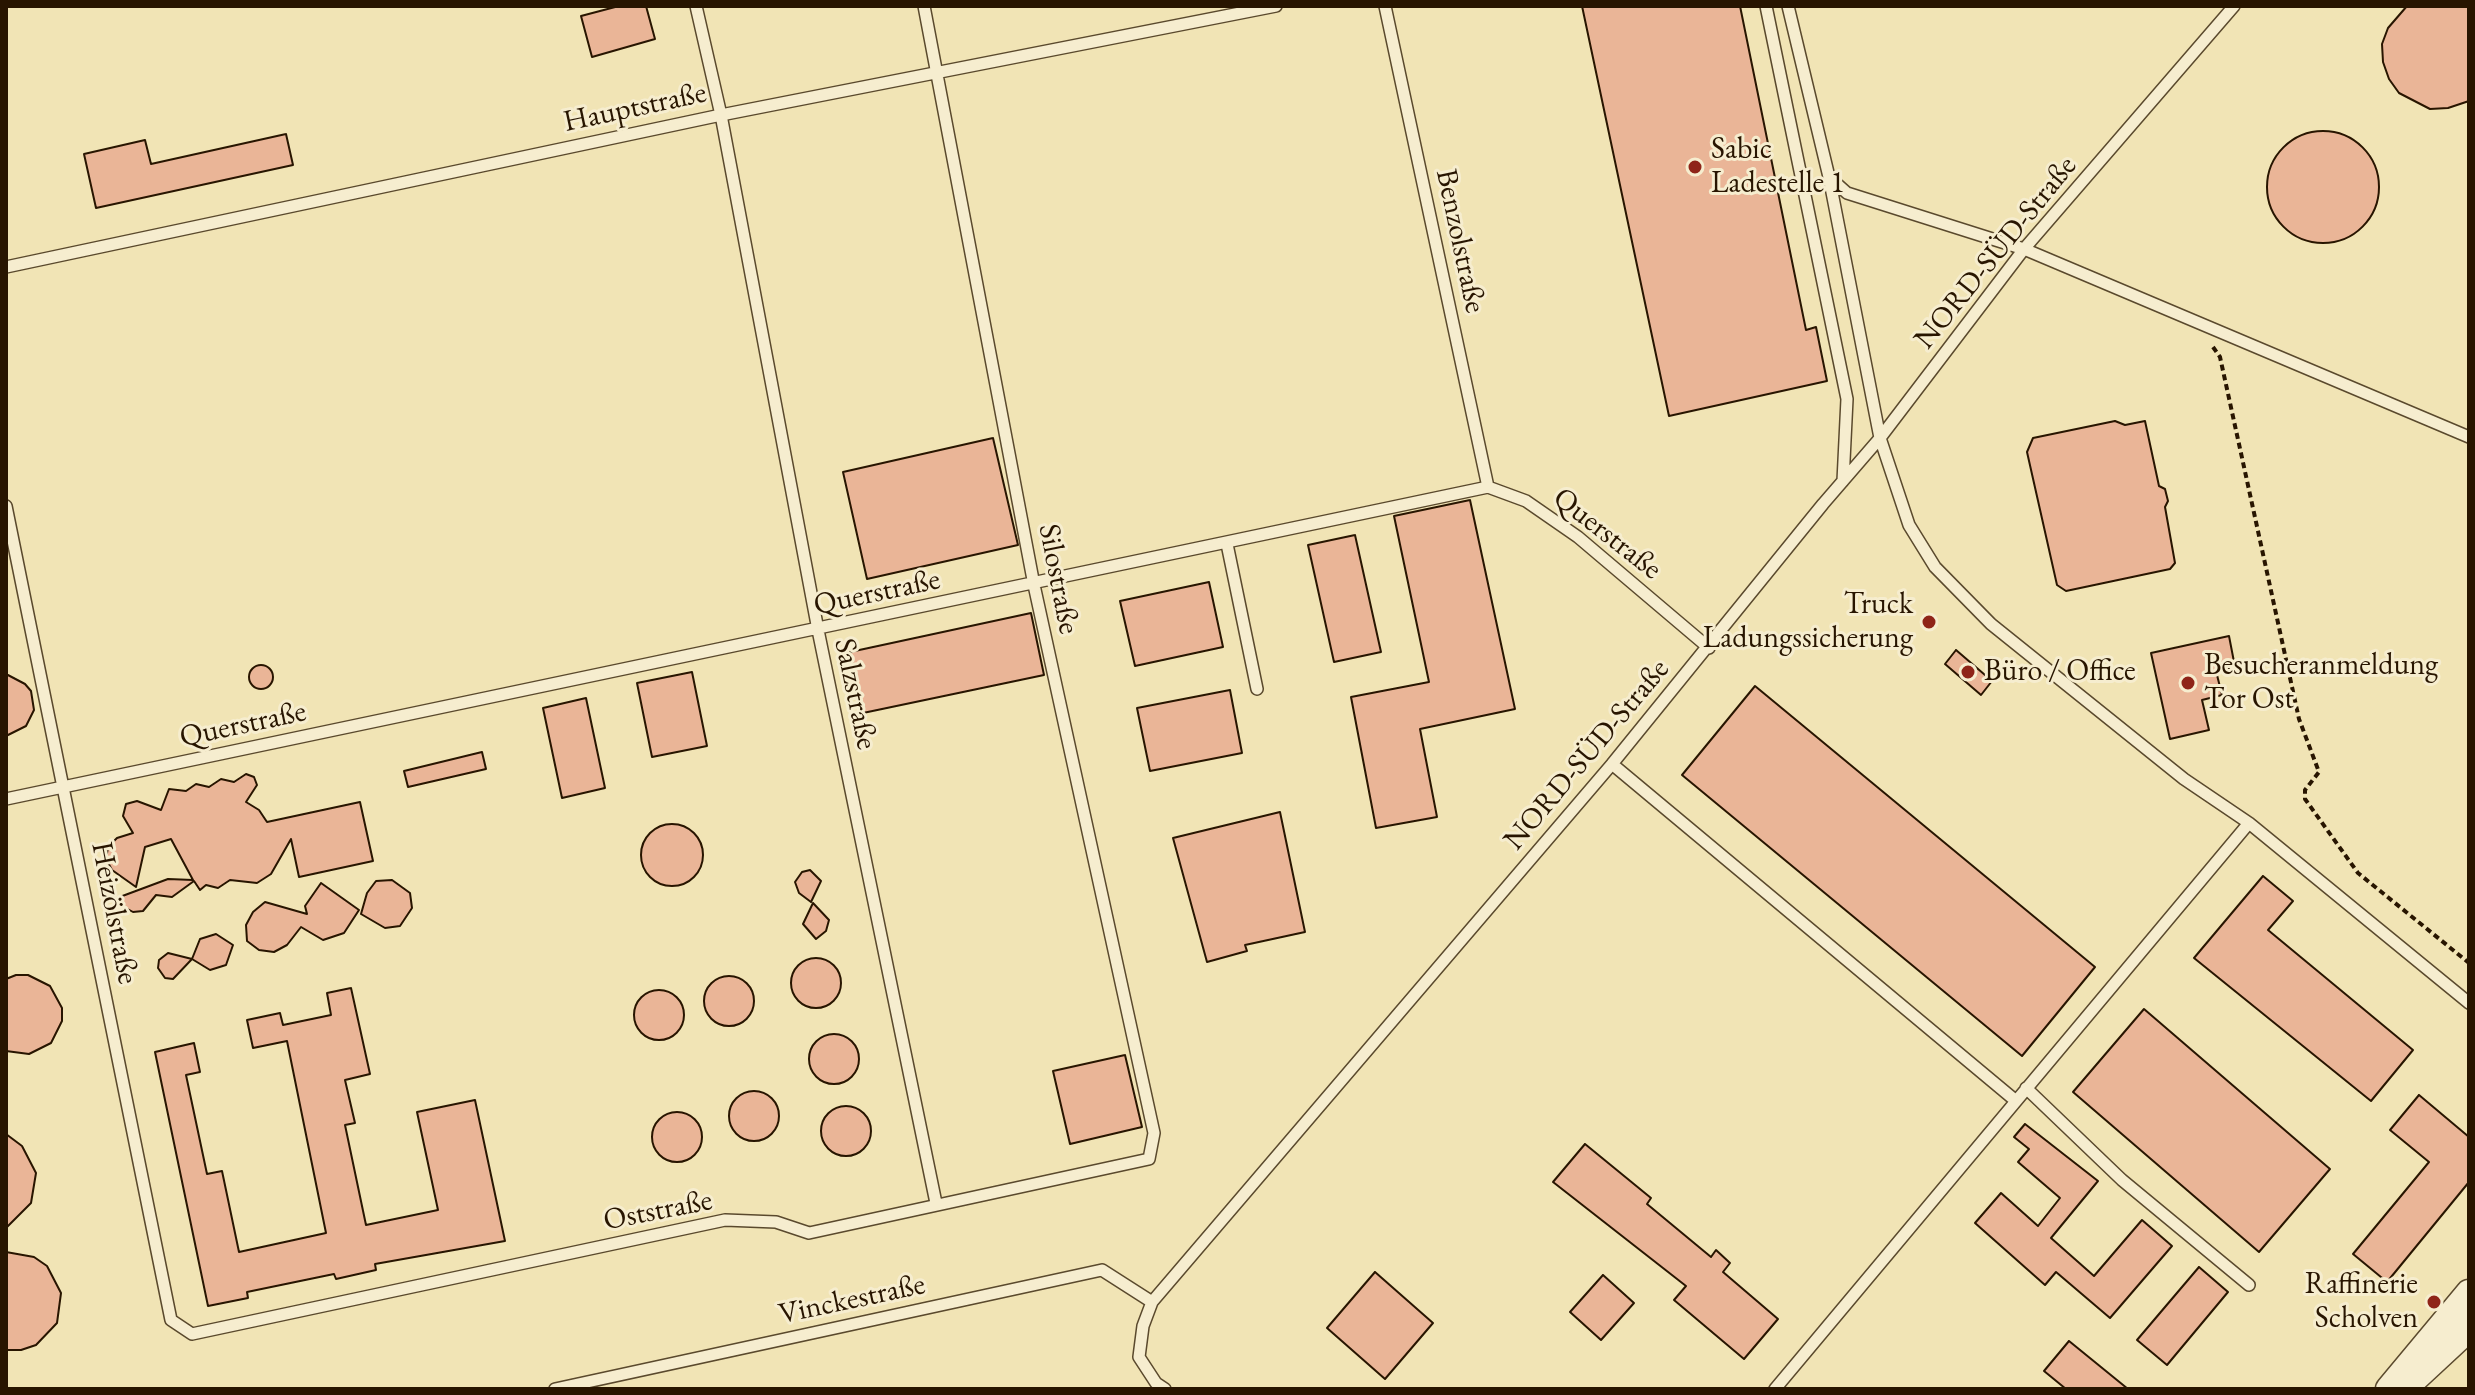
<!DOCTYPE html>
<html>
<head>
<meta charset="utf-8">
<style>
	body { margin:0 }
	#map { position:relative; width:2475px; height:1395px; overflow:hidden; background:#f1e4b5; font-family:"EB Garamond",serif }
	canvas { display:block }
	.frame { position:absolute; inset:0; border:8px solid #281500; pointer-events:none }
</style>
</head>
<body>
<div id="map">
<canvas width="2475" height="1395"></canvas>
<div class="frame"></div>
</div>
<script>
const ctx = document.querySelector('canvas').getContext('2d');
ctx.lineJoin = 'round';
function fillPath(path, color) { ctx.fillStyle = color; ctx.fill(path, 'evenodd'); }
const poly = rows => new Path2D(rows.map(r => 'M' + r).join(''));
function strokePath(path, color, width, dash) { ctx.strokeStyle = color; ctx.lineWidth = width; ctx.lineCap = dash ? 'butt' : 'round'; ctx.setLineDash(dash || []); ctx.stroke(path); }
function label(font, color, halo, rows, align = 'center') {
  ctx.font = font + ' "EB Garamond",serif'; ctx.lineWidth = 6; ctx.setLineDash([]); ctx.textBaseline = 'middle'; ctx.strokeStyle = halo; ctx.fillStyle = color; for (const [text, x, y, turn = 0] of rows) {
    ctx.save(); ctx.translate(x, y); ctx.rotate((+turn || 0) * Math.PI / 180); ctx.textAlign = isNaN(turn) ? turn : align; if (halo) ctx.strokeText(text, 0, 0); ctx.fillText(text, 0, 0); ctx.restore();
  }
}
const building = poly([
	[619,6,646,6,655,39,592,57,581,16,619,6],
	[1582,6,1740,6,1806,330,1816,327,1827,381,1669,416,1582,6],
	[2407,6,2469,6,2469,101,2448,108,2430,109,2399,93,2389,79,2383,62,2382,44,2388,28,2407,6],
	'2267 187a56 56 0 1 1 112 0a56 56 0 1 1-112 0Z',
	[286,134,293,165,96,208,84,154,145,140,151,164,286,134],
	[2115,421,2125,425,2145,421,2159,486,2165,489,2168,501,2165,507,2175,563,2170,569,2066,591,2057,585,2027,452,2033,438,2115,421],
	[993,438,1018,545,867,579,843,472,993,438],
	[1470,500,1515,709,1420,729,1437,817,1376,828,1351,697,1429,682,1394,516,1470,500],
	[1355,535,1381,652,1334,662,1308,545,1355,535],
	[1209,582,1223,647,1135,666,1120,601,1209,582],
	[1031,613,1044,675,863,713,850,652,1031,613],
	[2229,636,2235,667,2216,671,2222,695,2202,700,2209,730,2170,739,2151,653,2229,636],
	[1956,650,1992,681,1981,695,1945,664,1956,650],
	'249 677a12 12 0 1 1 24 0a12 12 0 1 1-24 0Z',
	[692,672,707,746,652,757,637,683,692,672],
	[6,674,25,684,31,691,34,710,26,726,6,736,6,674],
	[1755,686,2095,967,2022,1056,1682,775,1755,686],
	[1230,690,1242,753,1150,771,1137,708,1230,690],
	[586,698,605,788,562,798,543,708,586,698],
	[482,752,486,769,408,787,404,771,482,752],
	[246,774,254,777,257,785,246,802,259,810,267,822,360,802,373,861,299,877,291,839,271,874,257,883,230,880,218,888,206,885,200,890,194,881,172,897,156,895,143,911,133,912,124,907,117,898,168,879,193,880,171,839,145,847,136,887,112,870,106,859,108,847,117,838,133,833,123,816,126,804,137,801,161,810,169,789,186,791,196,784,209,787,221,779,234,782,246,774],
	[1280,812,1305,932,1245,945,1247,951,1207,962,1173,838,1280,812],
	'641 855a31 31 0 1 1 62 0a31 31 0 1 1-62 0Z',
	[810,870,821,881,811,902,799,893,795,882,802,872,810,870],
	[2263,876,2293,901,2268,930,2413,1050,2371,1101,2194,958,2263,876],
	[392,880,410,893,412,908,400,926,385,928,361,914,367,893,376,881,392,880],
	[321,883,359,910,344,933,323,940,301,927,287,945,274,952,259,950,247,941,246,925,253,912,265,902,307,914,305,906,321,883],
	[813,903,829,920,826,931,816,939,803,924,813,903],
	[216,934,233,945,226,965,210,970,192,959,200,939,216,934],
	[168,953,192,959,173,979,165,978,158,968,159,960,168,953],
	'791 983a25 25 0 1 1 50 0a25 25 0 1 1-50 0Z',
	[16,975,28,975,50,986,62,1008,62,1021,51,1043,29,1054,6,1051,6,979,16,975],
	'704 1001a25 25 0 1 1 50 0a25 25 0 1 1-50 0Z',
	[351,988,370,1074,345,1080,355,1123,345,1125,366,1225,438,1210,417,1112,475,1100,505,1241,375,1264,376,1270,336,1279,334,1274,247,1292,248,1298,208,1306,155,1052,194,1043,200,1072,186,1075,207,1174,222,1171,239,1252,326,1233,287,1041,253,1048,247,1020,280,1013,283,1025,331,1015,327,993,351,988],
	'634 1015a25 25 0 1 1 50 0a25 25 0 1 1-50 0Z',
	[2144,1009,2330,1169,2259,1252,2073,1092,2144,1009],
	'809 1059a25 25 0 1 1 50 0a25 25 0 1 1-50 0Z',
	[1125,1055,1142,1127,1070,1144,1053,1071,1125,1055],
	'729 1116a25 25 0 1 1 50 0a25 25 0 1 1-50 0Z',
	[2419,1095,2469,1137,2469,1182,2387,1282,2353,1254,2429,1162,2390,1130,2419,1095],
	'821 1131a25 25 0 1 1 50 0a25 25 0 1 1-50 0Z',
	'652 1137a25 25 0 1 1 50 0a25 25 0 1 1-50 0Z',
	[2025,1124,2098,1181,2051,1238,2094,1276,2142,1220,2172,1246,2110,1318,2056,1272,2045,1285,1975,1223,2001,1193,2038,1226,2060,1198,2018,1162,2029,1149,2014,1137,2025,1124],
	[6,1134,22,1146,36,1173,31,1203,6,1228,6,1134],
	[1585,1144,1651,1198,1647,1204,1711,1257,1716,1250,1730,1263,1723,1272,1778,1319,1744,1359,1674,1300,1686,1286,1553,1182,1585,1144],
	[6,1252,34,1257,47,1266,61,1293,57,1323,36,1345,21,1350,6,1350,6,1252],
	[2199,1267,2228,1292,2167,1365,2137,1340,2199,1267],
	[1375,1272,1433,1323,1385,1379,1327,1328,1375,1272],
	[1603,1275,1634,1303,1601,1340,1570,1312,1603,1275],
	[2069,1341,2128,1389,2066,1389,2044,1371,2069,1341]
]);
const path = poly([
	[2213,347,2220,357,2299,719,2319,772,2305,790,2305,799,2358,873,2469,963]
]);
const service = poly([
	[696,6,721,115,818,630,936,1203],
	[1385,6,1488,487],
	[1766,6,1847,399,1843,481],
	[1788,6,1829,177,1880,438,1909,525,1935,567,1991,624,2184,779,2249,823,2469,1003],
	[1829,177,1847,193,2024,249,2469,437],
	[6,267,721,115,1276,6],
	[6,506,171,1320,192,1334,725,1220,776,1222,809,1233,1149,1159,1154,1133,1034,585,924,6],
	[1227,544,1257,689],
	[1612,764,2016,1101],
	[6,799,1488,487,1526,501,1578,537,1709,648],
	[2026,1088,2122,1180,2249,1285],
	[555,1389,1102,1270,1152,1302],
	[1165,1389,1156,1383,1139,1357,1143,1326,1152,1302,1612,764,1823,504,1880,438,2024,249,2234,6],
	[1775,1389,2249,823]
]);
const tertiary = poly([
	[2412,1381,2469,1328],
	[2389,1389,2469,1293]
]);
const markers = [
	[1695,167,8,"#8f2418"],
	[1929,622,8,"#8f2418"],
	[1968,672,8,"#8f2418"],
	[2188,683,8,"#8f2418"],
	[2434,1302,8,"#8f2418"]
];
const streetNames = [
	["Hauptstraße",635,108,-12],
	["Benzolstraße",1460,241,78],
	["NORD-SÜD-Straße",1996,253,-51],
	["Querstraße",1607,534,38],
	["Silostraße",1058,579,79],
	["Querstraße",877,593,-12],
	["Salzstraße",855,694,78],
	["Querstraße",243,725,-12],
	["NORD-SÜD-Straße",1587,755,-50],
	["Heizölstraße",114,913,79],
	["Oststraße",658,1211,-11],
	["Vinckestraße",852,1300,-12]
];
const poiNames = [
	["Sabic",1711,150],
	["Ladestelle 1",1711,184],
	["Truck",1913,605,"right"],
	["Ladungssicherung",1913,639,"right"],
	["Besucheranmeldung",2204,666],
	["Tor Ost",2204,700],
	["Büro / Office",1984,672],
	["Raffinerie",2418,1285,"right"],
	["Scholven",2418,1319,"right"]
];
fillPath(building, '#eab597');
strokePath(building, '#281500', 2);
strokePath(service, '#5a492d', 14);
strokePath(tertiary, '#5a492d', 29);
strokePath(path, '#281500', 4, [6, 4]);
strokePath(service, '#f6edcf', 11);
strokePath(tertiary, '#f6edcf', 26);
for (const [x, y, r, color] of markers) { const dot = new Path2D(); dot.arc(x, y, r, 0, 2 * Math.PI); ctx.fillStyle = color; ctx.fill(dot); strokePath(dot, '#f6edcf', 3); }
label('30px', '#281500', '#f6edcf', streetNames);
label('30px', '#281500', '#f6edcf', poiNames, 'left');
</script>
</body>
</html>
